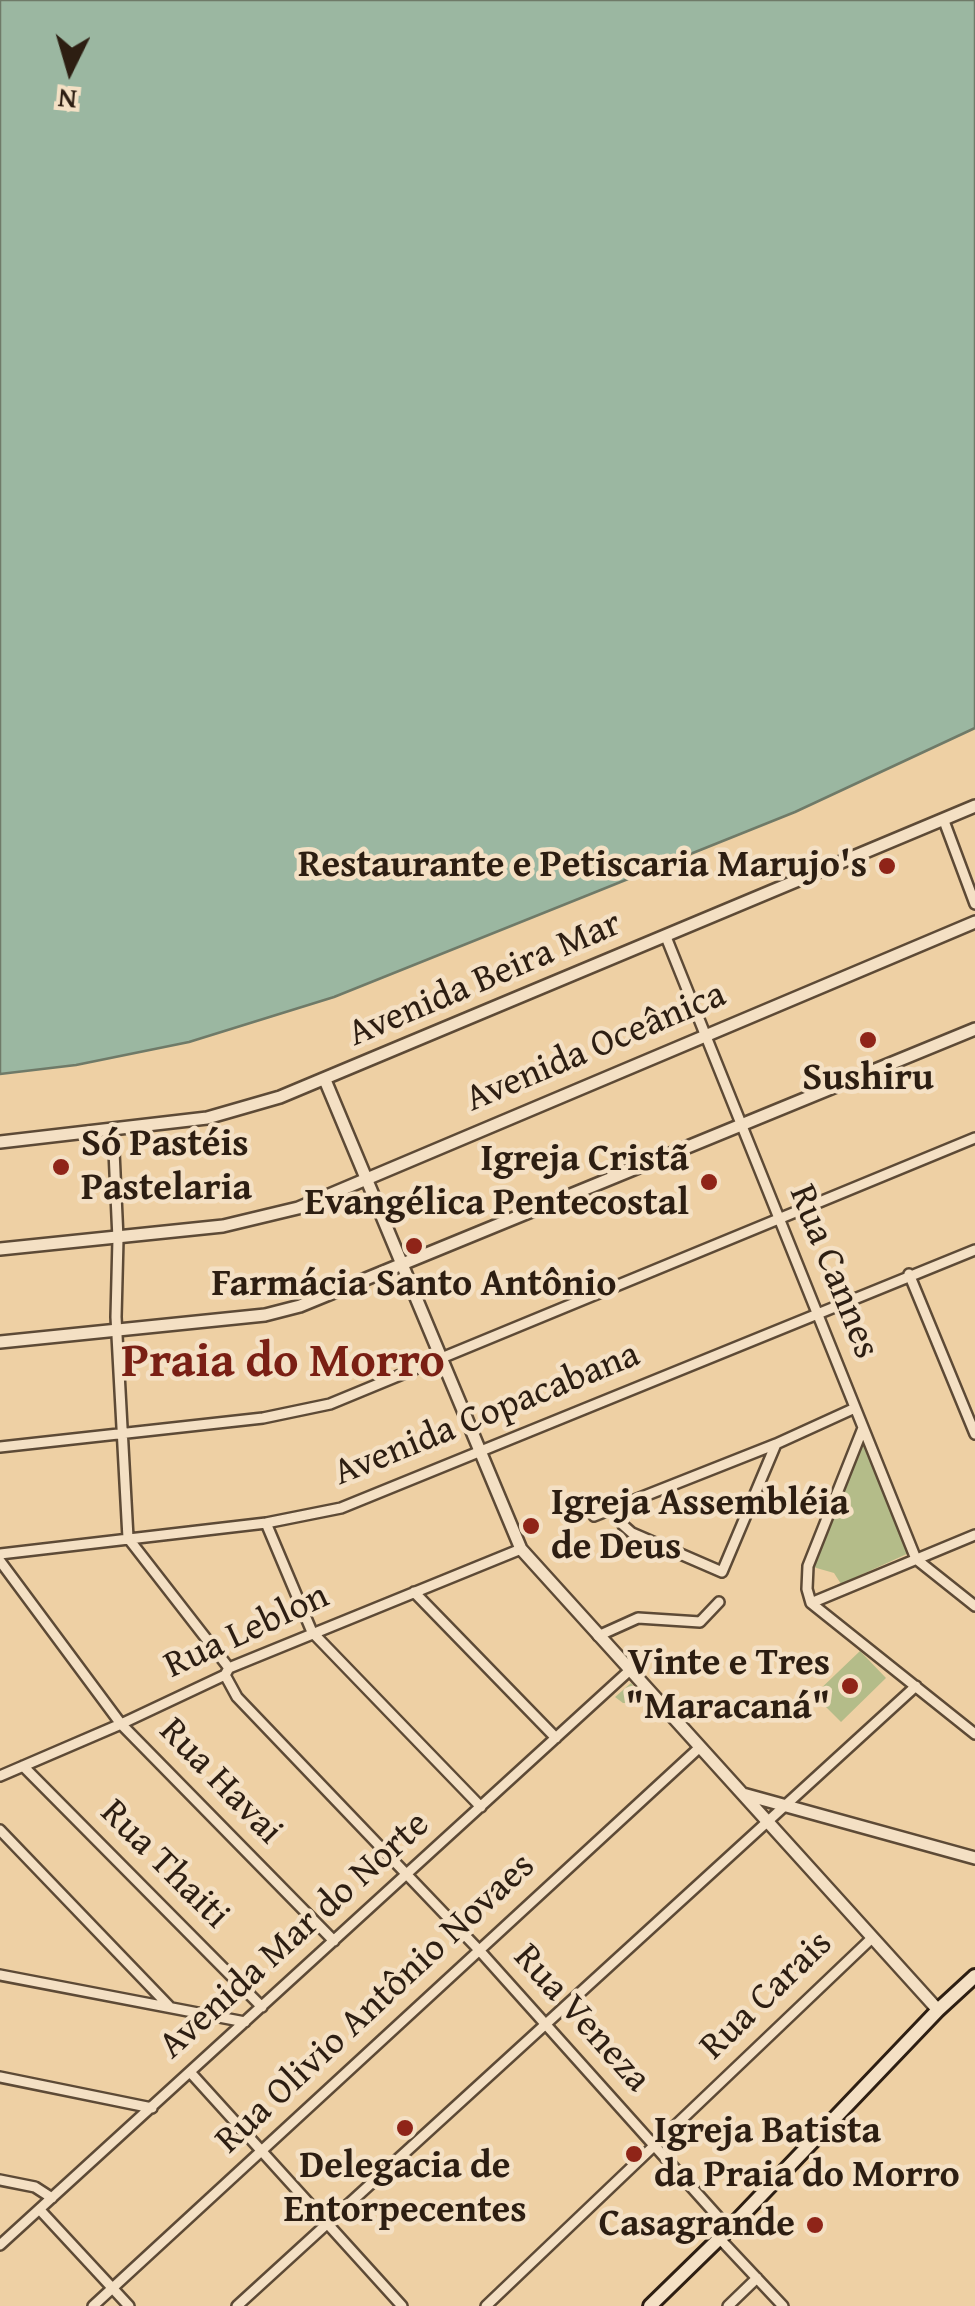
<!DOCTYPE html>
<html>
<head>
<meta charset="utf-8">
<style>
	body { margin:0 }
	#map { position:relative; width:975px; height:2306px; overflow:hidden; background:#eed0a4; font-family:"Gentium Book Plus",serif }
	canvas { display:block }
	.north { position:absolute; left:20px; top:20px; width:100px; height:100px; -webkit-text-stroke:8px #f4e0c4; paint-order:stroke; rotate:185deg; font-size:28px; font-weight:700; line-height:40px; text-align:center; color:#2d1e12 }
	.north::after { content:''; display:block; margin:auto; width:35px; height:45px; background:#2d1e12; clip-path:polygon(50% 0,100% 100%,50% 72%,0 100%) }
</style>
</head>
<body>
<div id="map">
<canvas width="975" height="2306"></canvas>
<div class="north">N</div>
</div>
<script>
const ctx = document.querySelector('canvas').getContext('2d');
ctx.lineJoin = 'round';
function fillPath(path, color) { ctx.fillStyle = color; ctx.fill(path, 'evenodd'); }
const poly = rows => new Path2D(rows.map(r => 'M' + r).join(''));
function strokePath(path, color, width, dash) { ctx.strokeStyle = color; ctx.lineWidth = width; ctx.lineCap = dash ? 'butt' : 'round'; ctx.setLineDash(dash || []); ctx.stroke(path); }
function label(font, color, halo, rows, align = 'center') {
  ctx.font = font + ' "Gentium Book Plus",serif'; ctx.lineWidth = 9; ctx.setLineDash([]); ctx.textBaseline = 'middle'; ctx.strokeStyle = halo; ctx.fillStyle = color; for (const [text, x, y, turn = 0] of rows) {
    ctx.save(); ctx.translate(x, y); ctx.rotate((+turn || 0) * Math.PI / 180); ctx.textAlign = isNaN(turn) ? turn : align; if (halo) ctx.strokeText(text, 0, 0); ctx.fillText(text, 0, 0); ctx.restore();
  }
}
const green = poly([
	[862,1442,909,1553,841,1584,834,1573,813,1567],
	[860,1651,886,1678,841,1722,814,1695],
	[631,1683,648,1702,623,1703,615,1697]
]);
const water = poly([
	[0,0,975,0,975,728,795,812,334,997,189,1042,76,1065,0,1074,0,0]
]);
const minor = poly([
	[944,821,975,904],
	[666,937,916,1559,975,1606],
	[113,1129,118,1239,116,1317,128,1538,229,1668],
	[909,1274,975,1434],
	[0,1447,263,1418,330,1404,975,1138],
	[614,1507,623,1525,632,1533,722,1572,776,1444],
	[594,1516,776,1444,855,1408],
	[266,1523,312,1632,481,1807],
	[0,1554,266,1523,341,1508,975,1250],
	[0,1561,121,1724,334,1941],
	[414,1592,556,1738],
	[811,1603,975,1734],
	[811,1603,807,1589,808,1566,863,1428],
	[811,1603,975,1535],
	[598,1636,638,1618,700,1622,719,1602],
	[225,1675,237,1697,479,1950,729,2229],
	[23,1766,262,2007],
	[0,1776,121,1724,225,1675,229,1668,521,1549],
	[0,1830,169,2006],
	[0,1975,245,2022],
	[190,2072,402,2306],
	[0,2077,152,2108],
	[0,2180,35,2187,52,2198],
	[40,2210,129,2306],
	[720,2239,783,2306],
	[0,2245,630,1670],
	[93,2306,700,1747],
	[237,2306,916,1686],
	[486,2306,872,1938],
	[728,2306,757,2278]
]);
const tertiary = poly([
	[325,1080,521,1549,938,2010],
	[0,1142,207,1118,280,1097,975,806],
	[0,1249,223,1226,298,1208,975,922],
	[0,1342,265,1315,300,1306,975,1029],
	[743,1794,975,1858]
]);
const secondary = poly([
	[650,2306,729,2229,938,2010,975,1976]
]);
const markers = [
	[887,866,10,"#8f2418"],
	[868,1040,10,"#8f2418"],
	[61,1167,10,"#8f2418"],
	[709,1182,10,"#8f2418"],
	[414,1246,10,"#8f2418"],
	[531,1526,10,"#8f2418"],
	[850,1686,10,"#8f2418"],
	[405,2128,10,"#8f2418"],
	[634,2154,10,"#8f2418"],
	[815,2225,10,"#8f2418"]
];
const poiNames = [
	["Restaurante e Petiscaria Marujo's",867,866],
	["Sushiru",868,1079,"center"],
	["Só Pastéis",81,1145,"left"],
	["Pastelaria",81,1189,"left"],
	["Igreja Cristã",689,1160],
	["Evangélica Pentecostal",689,1204],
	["Farmácia Santo Antônio",414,1285,"center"],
	["Igreja Assembléia",551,1504,"left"],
	["de Deus",551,1548,"left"],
	["Vinte e Tres",830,1664],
	["\"Maracaná\"",830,1708],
	["Igreja Batista",654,2132,"left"],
	["da Praia do Morro",654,2176,"left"],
	["Delegacia de",405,2167,"center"],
	["Entorpecentes",405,2211,"center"],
	["Casagrande",795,2225]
];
const streetNames = [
	["Avenida Beira Mar",485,980,-23],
	["Avenida Oceânica",596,1048,-23],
	["Rua Cannes",833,1272,68],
	["Avenida Copacabana",487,1415,-22],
	["Rua Leblon",247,1632,-25],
	["Rua Havai",220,1782,46],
	["Rua Thaiti",164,1865,45],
	["Avenida Mar do Norte",295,1936,-42],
	["Rua Carais",767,1996,-44],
	["Rua Olivio Antônio Novaes",376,2004,-43],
	["Rua Veneza",581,2019,48]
];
const districtNames = [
	["Praia do Morro",283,1364]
];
fillPath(green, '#b4bc89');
fillPath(water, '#9bb7a1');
strokePath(water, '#6f7a68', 2.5);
strokePath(minor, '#5d4a36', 14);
strokePath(tertiary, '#5d4a36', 16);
strokePath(secondary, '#2d1e12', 18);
strokePath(minor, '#f4e0c4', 9);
strokePath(tertiary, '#f4e0c4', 11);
strokePath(secondary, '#f4e0c4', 12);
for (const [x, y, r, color] of markers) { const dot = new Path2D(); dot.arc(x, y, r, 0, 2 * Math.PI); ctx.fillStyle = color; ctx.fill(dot); strokePath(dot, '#f4e0c4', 4); }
label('bold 38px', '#2d1e12', '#f4e0c4', poiNames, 'right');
label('38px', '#2d1e12', '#f4e0c4', streetNames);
label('bold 48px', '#7a1f14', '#f4e0c4', districtNames);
</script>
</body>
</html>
